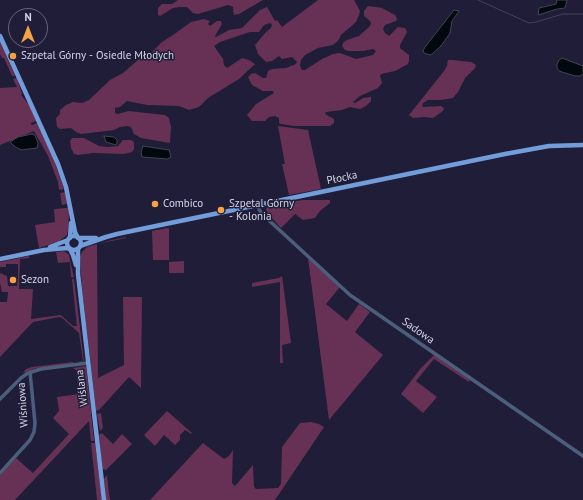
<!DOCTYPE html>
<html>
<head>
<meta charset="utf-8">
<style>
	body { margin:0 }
	#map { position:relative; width:583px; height:500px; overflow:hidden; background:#1f1d38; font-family:"PT Sans",sans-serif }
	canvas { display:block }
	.north { position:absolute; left:8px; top:8px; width:40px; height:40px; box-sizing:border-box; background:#1f1d38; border:1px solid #68677e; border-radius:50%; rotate:0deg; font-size:11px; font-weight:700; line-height:16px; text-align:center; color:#d5d6e8 }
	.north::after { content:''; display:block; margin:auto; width:14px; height:18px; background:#f6a247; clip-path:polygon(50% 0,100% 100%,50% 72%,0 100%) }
</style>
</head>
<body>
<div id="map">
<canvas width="583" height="500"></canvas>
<div class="north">N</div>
</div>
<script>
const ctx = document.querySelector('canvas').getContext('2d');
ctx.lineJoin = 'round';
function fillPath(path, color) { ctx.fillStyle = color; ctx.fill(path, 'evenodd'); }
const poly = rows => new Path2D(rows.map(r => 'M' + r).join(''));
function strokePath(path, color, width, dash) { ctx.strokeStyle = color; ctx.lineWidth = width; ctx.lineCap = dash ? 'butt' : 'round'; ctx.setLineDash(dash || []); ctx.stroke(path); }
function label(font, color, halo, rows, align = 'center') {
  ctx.font = font + ' "PT Sans",sans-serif'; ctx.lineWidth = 3; ctx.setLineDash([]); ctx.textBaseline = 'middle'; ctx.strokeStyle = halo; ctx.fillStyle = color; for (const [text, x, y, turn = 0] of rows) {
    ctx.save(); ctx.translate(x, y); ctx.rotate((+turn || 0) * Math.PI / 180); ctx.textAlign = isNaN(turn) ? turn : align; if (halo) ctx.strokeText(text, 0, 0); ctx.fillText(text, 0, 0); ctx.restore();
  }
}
const green = poly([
	[178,0,263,0,239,14,234,15,233,7,228,5,198,14,193,13,187,7,179,7,173,8,160,16,158,15,158,8,162,4,172,4],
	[318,0,354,0,360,11,359,15,356,22,341,35,338,41,333,45,318,48,305,55,301,60,300,66,302,70,305,70,322,59,333,54,340,53,356,59,373,55,376,51,373,49,363,51,349,51,345,50,342,46,343,43,347,40,359,36,369,27,371,24,370,21,364,16,364,11,368,6,382,8,395,15,397,19,396,21,385,25,383,29,385,33,389,36,398,27,405,28,407,32,400,45,400,48,409,55,409,61,408,64,395,71,381,74,380,76,382,83,378,88,360,96,353,102,355,103,363,98,371,97,371,101,366,106,360,109,350,107,342,110,326,112,325,114,334,119,334,123,330,126,294,126,281,124,279,123,279,118,275,116,269,117,265,121,252,121,247,115,256,104,274,93,273,91,263,91,252,85,248,77,251,74,255,73,263,78,266,78,268,71,272,69,286,68,296,64,297,62,292,57,282,59,279,56,272,61,266,62,258,54,255,45,266,32,271,28,272,25,270,23,264,25,259,32,250,32,220,42,214,46,223,59,224,65,227,68,242,58,249,60,255,64,239,79,208,98,199,107,189,110,179,106,147,105,127,101,120,107,115,108,115,113,118,114,128,111,165,115,169,118,171,127,170,143,141,138,134,134,131,127,127,126,120,127,114,130,81,134,76,132,71,128,60,129,57,127,56,118,60,114,60,110,66,105,73,102,82,103,89,100,110,80,123,73,138,60,152,52,162,42,173,35,191,22,204,19,210,21,208,24,210,26,217,21,221,21,222,24,215,36,216,37,229,30,242,28,260,10,267,7,275,21,277,20,282,27],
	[0,41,15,76,12,76,4,58,2,58,0,54],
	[448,60,453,60,471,62,476,65,475,68,465,78,458,92,453,98,441,100,428,100,423,103,422,105,423,107,441,106,444,108,443,111,433,118,424,117,413,118,409,115,444,71,447,66],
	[17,78,22,94,21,95,29,105,36,121,31,123,31,124,32,125,37,123,54,160,64,189,59,190,58,182,48,156,34,131,0,145,0,88,17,87,13,79],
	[278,126,308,130,321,189,289,195,282,164,285,164],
	[72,138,84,138,99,146,108,147,118,146,123,140,131,140,134,142,134,149,132,152,124,154,93,153,78,155,74,154,71,148,70,141],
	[65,192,67,204,62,205,60,193],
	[303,200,330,200,330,203,320,211,315,218,303,220,295,214,281,228,268,214,266,209,268,206],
	[66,208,68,208,69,214,68,230,67,235,58,242,39,248,35,225,55,222,54,209],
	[167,228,170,229,169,229,169,260,153,260,152,231],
	[126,237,126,238,97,244,98,378,124,365,123,297,142,297,141,388,129,377,99,410,96,411,82,288,80,257,82,252,87,247,97,244,112,240],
	[64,251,69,255,74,278,71,277,70,262,58,263,56,252],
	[29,256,29,258,20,259,19,289,33,289,31,319,60,315,62,316,73,326,77,326,72,279,74,279,84,361,80,363,78,362,83,361,79,333,62,318,59,317,33,322,0,357,0,302,7,302,8,292,2,292,0,283,0,273,7,276,8,286,17,286,18,275,18,264,6,264,6,267,0,267,0,262],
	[308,258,340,287,326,304,347,321,359,304,370,312,355,332,383,355,329,420],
	[184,261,184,273,169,273,169,262],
	[282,276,291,343,282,345,283,363,280,363,280,282,252,287,252,283,279,278],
	[434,355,470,380,469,382,434,359,416,381,437,397,423,413,401,394,421,368],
	[73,362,73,364,36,368,23,373,26,369,32,367],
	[86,366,94,441,91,441,89,421,15,500,0,500,0,475,16,458,33,473,69,434,53,418,59,411,57,397,79,394,76,370,73,368],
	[167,411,192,433,191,434,185,430,180,435,180,440,175,445,164,435,155,446,144,435],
	[101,413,103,428,100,431,97,414],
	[311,422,319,424,324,427,275,500,150,500,203,443,224,459,229,456,233,450,232,483,235,486,253,465,254,487,256,489,278,488,281,484,282,447,300,423],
	[102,433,113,444,122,434,132,444,106,470,102,469,99,435],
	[91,443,95,443,102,500,97,500],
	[107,475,109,493,110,500,106,500,104,479]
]);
const water = poly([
	[557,0,567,0,565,8,557,9,538,15,539,8,556,4,557,0],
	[454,10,459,11,452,21,450,33,448,36,441,46,432,54,430,55,424,53,423,51,425,47,454,10],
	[562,58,583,66,583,74,580,76,575,76,559,71,557,68,557,64,559,60,562,58],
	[32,134,35,135,38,143,37,148,21,150,14,146,10,142,18,137,32,134],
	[104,136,114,137,117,140,117,143,116,145,106,142,104,136],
	[143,146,169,150,171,156,170,158,167,159,142,157,141,152,143,146]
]);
const stream = poly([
	[478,0,529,23,536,22,563,14,583,14]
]);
const minor = poly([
	[257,205,261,213,350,295,583,456],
	[0,399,21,378,28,373,41,369,88,363],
	[0,473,30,440,34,432,35,423,30,372]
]);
const major = poly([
	[0,36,58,164,66,187,75,232,78,238,96,238],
	'67 243a7 7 0 1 1 14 0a7 7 0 1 1-14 0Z',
	[70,238,71,223],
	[80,246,106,237,117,234,505,154,549,146,583,145],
	[50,247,68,240],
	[78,249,78,274,104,500],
	[0,259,44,250,67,248,70,249,73,255,76,265]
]);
const markers = [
	[13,56,4,"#f6a247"],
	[155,204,4,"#f6a247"],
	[221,210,4,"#f6a247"],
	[13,280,4,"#f6a247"]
];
const poiNames = [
	["Szpetal Górny - Osiedle Młodych",21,56],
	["Combico",163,204],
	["Szpetal Górny",229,204],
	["- Kolonia",229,217],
	["Sezon",21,280]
];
const streetNames = [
	["Płocka",342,178,-12],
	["Sadowa",418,331,35],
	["Wiślana",82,388,-97],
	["Wiśniowa",23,405,-94]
];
fillPath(green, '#663155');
fillPath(water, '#01090f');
strokePath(water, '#414650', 1);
strokePath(stream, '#414650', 1);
strokePath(minor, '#4b5f7c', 3.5);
strokePath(major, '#729dd9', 4.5);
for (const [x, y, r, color] of markers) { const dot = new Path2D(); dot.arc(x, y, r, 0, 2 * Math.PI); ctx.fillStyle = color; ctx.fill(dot); strokePath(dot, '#1f1d38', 1.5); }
label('11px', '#d5d6e8', '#1f1d38', poiNames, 'left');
label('11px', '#d5d6e8', '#1f1d38', streetNames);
</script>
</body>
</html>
